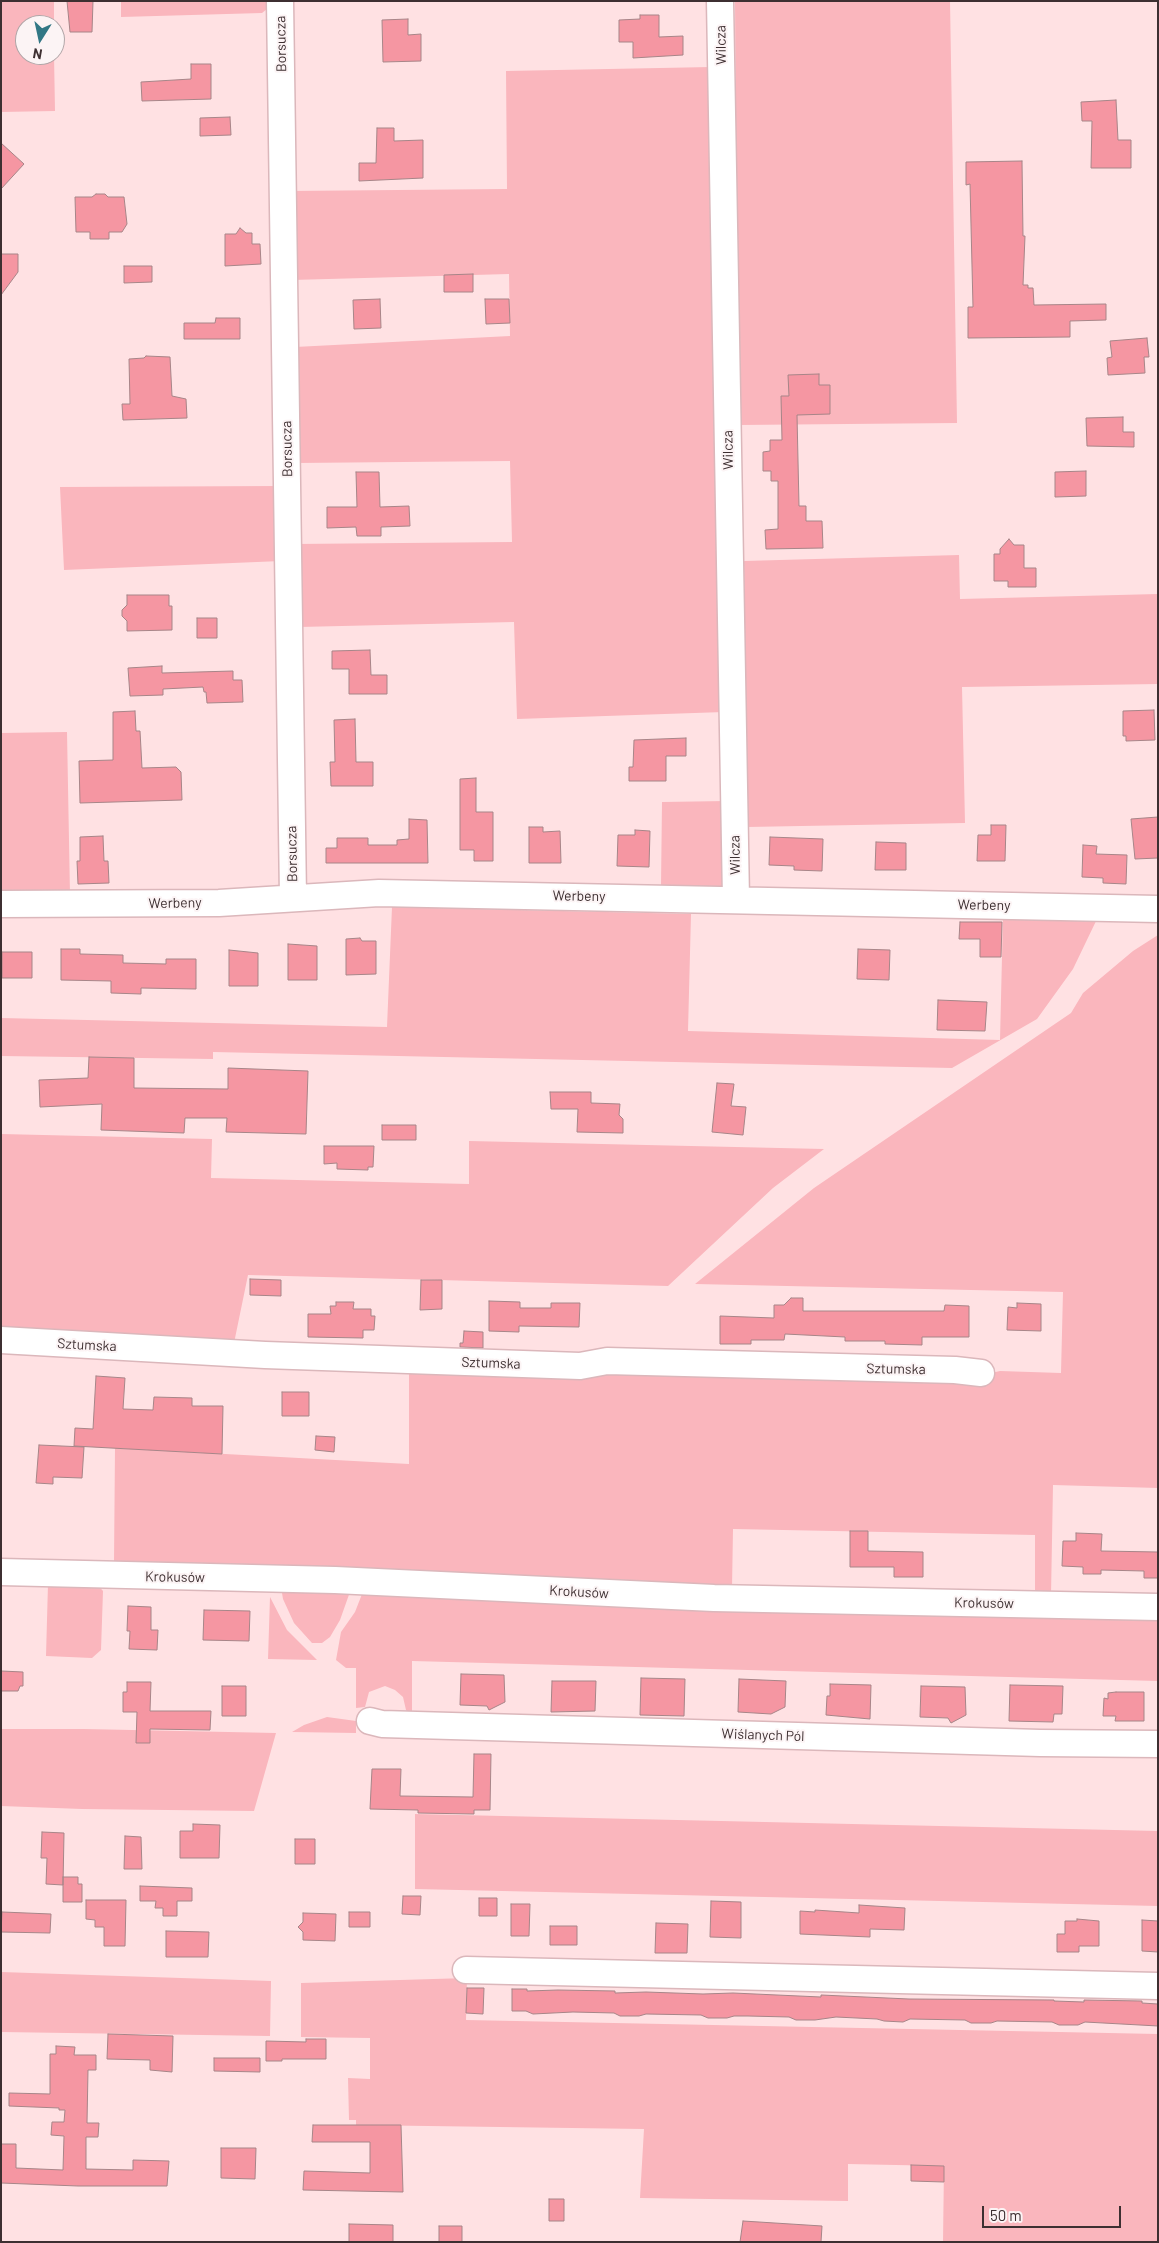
<!DOCTYPE html>
<html>
<head>
<meta charset="utf-8">
<style>
	body { margin:0 }
	#map { position:relative; width:1159px; height:2243px; overflow:hidden; background:#ffe1e3; font-family:Barlow,sans-serif }
	canvas { display:block }
	.frame { position:absolute; inset:0; border:2px solid #3d2f31; pointer-events:none }
	.north { position:absolute; left:15px; top:15px; width:50px; height:50px; box-sizing:border-box; background:#fcf4f5; border:1px solid #b0a5a7; border-radius:50%; rotate:190deg; font-size:14px; font-weight:700; line-height:20px; text-align:center; color:#3d2f31 }
	.north::after { content:''; display:block; margin:auto; width:18px; height:22px; background:#327785; clip-path:polygon(50% 0,100% 100%,50% 72%,0 100%) }
	.scale { position:absolute; left:982px; top:2206px; width:139px; height:22px; box-sizing:border-box; border:2px solid #3d2f31; border-top:0; padding-left:6px; font-size:15px; line-height:18px; white-space:nowrap; color:#3d2f31; -webkit-text-stroke:4px #fcf4f5; paint-order:stroke }
</style>
</head>
<body>
<div id="map">
<canvas width="1159" height="2243"></canvas>
<div class="frame"></div>
<div class="north">N</div>
<div class="scale">50 m</div>
</div>
<script>
const ctx = document.querySelector('canvas').getContext('2d');
ctx.lineJoin = 'round';
function fillPath(path, color) { ctx.fillStyle = color; ctx.fill(path, 'evenodd'); }
const poly = rows => new Path2D(rows.map(r => 'M' + r).join(''));
function strokePath(path, color, width, dash) { ctx.strokeStyle = color; ctx.lineWidth = width; ctx.lineCap = dash ? 'butt' : 'round'; ctx.setLineDash(dash || []); ctx.stroke(path); }
function label(font, color, halo, rows, align = 'center') {
  ctx.font = font + ' Barlow,sans-serif'; ctx.lineWidth = 4; ctx.setLineDash([]); ctx.textBaseline = 'middle'; ctx.strokeStyle = halo; ctx.fillStyle = color; for (const [text, x, y, turn = 0] of rows) {
    ctx.save(); ctx.translate(x, y); ctx.rotate((+turn || 0) * Math.PI / 180); ctx.textAlign = isNaN(turn) ? turn : align; if (halo) ctx.strokeText(text, 0, 0); ctx.fillText(text, 0, 0); ctx.restore();
  }
}
const green = poly([
	[1,1,54,1,54,25,25,25,25,55,54,55,55,111,1,112],
	[121,1,267,1,267,9,262,13,121,17],
	[735,1,950,1,957,423,738,425],
	[711,67,724,712,517,719,514,622,299,627,294,544,512,542,510,461,296,463,295,347,510,336,509,274,292,280,289,191,507,189,506,71],
	[279,486,281,561,64,570,60,487],
	[959,555,960,599,1158,594,1158,684,962,687,965,823,747,827,744,561],
	[67,732,70,895,1,896,1,733],
	[727,801,730,888,661,886,662,802],
	[392,907,691,914,688,1031,1000,1040,1003,915,1097,919,1073,969,1037,1019,952,1068,213,1052,213,1059,1,1056,1,1018,387,1027],
	[1158,935,1158,1488,1053,1485,1051,1595,1035,1594,1035,1535,733,1529,732,1588,114,1562,115,1448,409,1464,409,1370,612,1368,966,1379,1000,1371,1061,1373,1063,1292,695,1284,814,1188,1071,1013,1083,993,1133,951],
	[1,1134,212,1139,211,1178,469,1184,469,1141,824,1149,773,1188,668,1286,248,1275,234,1343,1,1331],
	[94,1581,103,1591,101,1650,92,1658,46,1656,48,1584],
	[281,1587,351,1589,340,1620,330,1637,322,1643,312,1643,294,1623,283,1599],
	[364,1589,1158,1613,1158,1681,412,1661,412,1716,406,1710,403,1697,395,1690,385,1686,369,1692,365,1707,356,1708,356,1668,346,1668,336,1660,341,1632,355,1612],
	[270,1597,287,1630,317,1660,268,1659],
	[327,1717,356,1721,356,1733,292,1732,304,1725],
	[1,1729,84,1729,276,1733,254,1811,82,1809,1,1806],
	[415,1814,1158,1831,1158,1906,415,1889],
	[1,1972,271,1981,270,2036,1,2032],
	[467,1978,466,2020,1158,2034,1158,2242,943,2242,944,2166,848,2164,848,2201,640,2198,644,2129,356,2125,356,2120,349,2120,348,2078,370,2079,370,2038,301,2037,301,1983]
]);
const building = poly([
	[67,1,93,1,92,32,70,32,67,1],
	[640,15,659,15,659,37,683,36,683,55,633,58,633,42,619,42,619,20,640,19,640,15],
	[408,19,408,35,421,34,421,61,383,62,382,20,408,19],
	[191,64,211,64,211,99,142,101,141,82,191,79,191,64],
	[1116,100,1118,140,1131,140,1131,168,1091,168,1092,121,1082,121,1081,102,1116,100],
	[230,117,231,135,200,136,200,118,230,117],
	[377,128,394,128,394,141,423,140,423,178,359,181,359,163,376,163,377,128],
	[1,143,24,164,1,189,1,143],
	[1022,161,1023,236,1025,236,1023,285,1028,285,1028,288,1033,288,1034,305,1106,304,1106,320,1070,321,1070,337,968,338,968,307,973,307,970,184,966,185,966,162,1022,161],
	[96,194,105,194,108,197,124,197,127,224,122,232,109,232,109,239,90,239,90,232,76,232,75,197,92,197,96,194],
	[240,228,246,233,252,233,252,244,260,244,261,264,225,266,225,234,236,234,240,228],
	[1,254,18,254,18,272,1,295,1,254],
	[124,266,152,266,152,282,124,283,124,266],
	[473,274,473,292,444,292,444,275,473,274],
	[380,299,381,328,354,329,353,300,380,299],
	[485,299,509,299,510,323,486,324,485,299],
	[216,318,240,318,240,339,184,339,184,323,215,323,216,318],
	[1147,338,1149,357,1144,357,1145,373,1108,375,1107,358,1112,357,1110,341,1147,338],
	[146,356,170,357,172,396,186,399,187,418,123,420,122,404,130,404,129,359,144,358,146,356],
	[819,374,819,385,830,385,830,414,797,415,799,506,806,506,806,521,822,521,823,548,766,549,765,530,778,529,778,481,771,481,771,471,763,471,763,452,770,451,770,440,782,440,781,396,789,396,788,375,819,374],
	[1123,417,1123,432,1134,432,1134,447,1087,446,1086,418,1123,417],
	[1086,471,1086,496,1055,497,1055,472,1086,471],
	[356,472,379,472,380,507,409,506,410,526,381,527,381,536,357,536,356,527,327,528,327,507,357,507,356,472],
	[1009,539,1014,545,1024,545,1024,568,1036,568,1036,587,1008,587,1008,581,994,581,994,554,1000,554,1000,549,1009,539],
	[127,595,169,595,169,606,172,606,172,630,127,631,127,621,122,616,122,610,127,605,127,595],
	[197,618,217,618,217,638,197,638,197,618],
	[370,650,371,675,387,675,387,694,349,694,349,669,332,669,332,651,370,650],
	[162,666,162,673,233,671,233,680,242,680,243,702,207,703,206,692,204,692,203,687,163,689,163,695,130,696,128,668,162,666],
	[1154,710,1155,740,1126,741,1126,736,1123,736,1123,711,1154,710],
	[135,711,136,731,140,731,142,768,176,767,181,772,182,800,80,803,79,761,113,760,113,712,135,711],
	[355,719,356,762,373,762,373,786,331,786,330,762,335,762,334,720,355,719],
	[686,738,686,756,666,756,666,781,629,781,629,767,633,767,634,740,686,738],
	[476,778,476,812,493,812,493,861,474,861,474,850,460,850,460,779,476,778],
	[1158,817,1158,858,1135,859,1131,819,1158,817],
	[409,819,427,820,428,863,326,863,326,848,337,848,337,838,368,838,368,845,397,845,397,840,409,839,409,819],
	[991,825,1006,825,1005,861,977,861,978,835,991,835,991,825],
	[529,827,543,827,543,832,560,831,561,863,529,863,529,827],
	[635,830,650,831,649,867,617,866,618,835,635,835,635,830],
	[103,836,104,861,108,861,109,883,78,884,77,861,80,861,80,837,103,836],
	[770,837,823,839,822,871,794,870,794,866,769,865,770,837],
	[876,842,906,843,906,870,875,870,876,842],
	[1083,845,1097,846,1096,854,1127,855,1126,884,1103,883,1103,878,1082,877,1083,845],
	[960,922,1002,922,1001,957,980,957,980,939,959,939,960,922],
	[360,938,362,941,376,941,376,974,346,975,346,939,360,938],
	[288,944,317,946,317,980,288,980,288,944],
	[61,949,80,949,80,954,123,955,123,963,166,964,166,959,196,959,196,989,141,988,141,994,111,993,111,981,61,980,61,949],
	[858,949,890,950,889,980,857,979,858,949],
	[229,950,258,953,258,986,229,986,229,950],
	[2,952,32,952,32,978,2,978,2,952],
	[938,1000,987,1002,985,1031,937,1030,938,1000],
	[89,1057,134,1058,134,1088,228,1089,228,1068,308,1071,306,1134,226,1132,227,1118,185,1118,184,1133,101,1130,102,1104,40,1107,39,1080,88,1078,89,1057],
	[717,1083,734,1084,731,1106,746,1107,743,1135,712,1132,717,1083],
	[550,1092,591,1092,591,1103,620,1104,619,1115,623,1119,623,1133,577,1132,578,1109,551,1109,550,1092],
	[382,1125,416,1125,416,1140,382,1140,382,1125],
	[324,1146,374,1146,373,1167,368,1167,368,1170,337,1169,337,1163,324,1164,324,1146],
	[250,1279,281,1280,281,1296,250,1295,250,1279],
	[421,1280,442,1280,442,1309,420,1310,421,1280],
	[791,1298,803,1298,803,1311,944,1311,945,1305,969,1306,969,1337,922,1337,922,1345,885,1344,885,1341,845,1341,845,1337,785,1334,784,1340,751,1340,751,1344,720,1344,720,1316,774,1318,774,1305,784,1305,791,1298],
	[489,1301,520,1302,520,1308,551,1308,551,1303,580,1303,579,1327,519,1326,519,1332,489,1331,489,1301],
	[336,1302,354,1302,353,1309,371,1309,371,1316,375,1316,374,1330,363,1330,363,1338,308,1337,308,1314,331,1314,330,1306,336,1306,336,1302],
	[1017,1303,1041,1304,1041,1331,1007,1330,1008,1307,1017,1308,1017,1303],
	[464,1331,483,1332,483,1348,460,1347,460,1343,463,1343,464,1331],
	[96,1376,125,1378,123,1409,153,1410,154,1397,192,1398,192,1406,223,1406,222,1454,74,1446,75,1428,93,1429,96,1376],
	[282,1392,309,1392,309,1416,282,1416,282,1392],
	[316,1436,335,1437,334,1452,315,1450,316,1436],
	[39,1445,84,1447,82,1478,53,1477,53,1484,36,1483,39,1445],
	[850,1531,868,1531,868,1551,923,1552,923,1577,894,1577,894,1567,850,1567,850,1531],
	[1076,1533,1102,1534,1101,1551,1158,1552,1158,1578,1144,1578,1144,1571,1101,1570,1101,1574,1083,1574,1083,1567,1062,1566,1063,1541,1076,1541,1076,1533],
	[128,1606,151,1607,151,1630,158,1630,157,1650,129,1649,130,1631,127,1631,128,1606],
	[204,1610,250,1611,249,1641,203,1640,204,1610],
	[1,1671,23,1672,23,1686,20,1686,18,1691,1,1691,1,1671],
	[461,1674,504,1675,505,1702,489,1710,487,1706,460,1705,461,1674],
	[641,1678,685,1679,684,1716,640,1715,641,1678],
	[739,1679,786,1681,785,1707,771,1714,738,1712,739,1679],
	[552,1681,596,1681,595,1711,551,1712,552,1681],
	[127,1682,151,1682,150,1711,211,1711,210,1730,150,1729,150,1743,136,1743,137,1712,123,1712,123,1692,127,1692,127,1682],
	[830,1684,871,1685,870,1719,826,1715,827,1696,830,1696,830,1684],
	[1010,1685,1063,1686,1062,1714,1054,1714,1053,1722,1009,1721,1010,1685],
	[222,1686,246,1686,246,1716,222,1716,222,1686],
	[921,1686,965,1687,966,1715,951,1723,948,1718,920,1717,921,1686],
	[1116,1692,1144,1692,1144,1721,1115,1721,1116,1716,1103,1716,1104,1698,1108,1699,1108,1693,1116,1692],
	[474,1754,491,1754,490,1810,474,1810,474,1814,418,1813,418,1810,370,1809,372,1769,401,1769,400,1796,473,1797,474,1754],
	[193,1824,220,1825,219,1858,180,1858,180,1831,193,1831,193,1824],
	[42,1832,64,1833,63,1885,46,1884,47,1858,41,1858,42,1832],
	[125,1836,141,1837,142,1869,124,1869,125,1836],
	[295,1839,315,1839,315,1864,295,1864,295,1839],
	[63,1877,78,1877,78,1884,82,1884,82,1902,63,1902,63,1877],
	[140,1886,192,1888,192,1901,177,1901,177,1916,163,1916,163,1908,155,1908,156,1901,140,1901,140,1886],
	[403,1896,421,1896,420,1915,402,1914,403,1896],
	[479,1898,497,1898,497,1916,479,1916,479,1898],
	[86,1900,126,1900,125,1946,104,1946,104,1927,95,1927,95,1920,86,1919,86,1900],
	[711,1901,741,1902,741,1938,710,1937,711,1901],
	[511,1904,530,1904,529,1936,511,1936,511,1904],
	[859,1905,905,1908,904,1930,870,1929,870,1937,800,1934,800,1911,815,1912,815,1910,859,1913,859,1905],
	[2,1912,51,1914,50,1933,1,1932,2,1912],
	[349,1912,370,1912,370,1927,349,1927,349,1912],
	[303,1913,336,1914,335,1941,303,1940,303,1932,298,1927,303,1922,303,1913],
	[1077,1919,1099,1921,1099,1946,1079,1946,1079,1952,1057,1952,1057,1934,1065,1934,1065,1921,1077,1921,1077,1919],
	[1142,1920,1158,1921,1158,1952,1142,1951,1142,1920],
	[656,1923,688,1924,687,1953,655,1953,656,1923],
	[550,1926,577,1926,577,1945,550,1945,550,1926],
	[166,1931,209,1932,208,1957,166,1957,166,1931],
	[467,1988,484,1988,483,2014,466,2013,467,1988],
	[512,1989,527,1989,527,1991,558,1990,615,1991,615,1993,646,1992,703,1994,733,1993,821,1997,821,1995,909,1999,1054,2000,1054,2001,1084,2002,1084,2000,1142,2001,1142,2003,1158,2004,1158,2026,1085,2022,1078,2025,1059,2025,1052,2022,997,2021,991,2023,971,2023,965,2020,910,2019,903,2022,884,2021,877,2019,836,2017,815,2020,796,2020,789,2017,748,2016,734,2016,727,2018,708,2018,701,2015,646,2014,639,2016,620,2016,614,2013,573,2012,533,2014,526,2011,512,2011,512,1989],
	[108,2034,173,2036,172,2072,150,2070,150,2060,107,2059,108,2034],
	[306,2039,326,2039,326,2059,282,2059,282,2061,266,2061,266,2041,306,2042,306,2039],
	[56,2046,75,2047,74,2055,96,2055,96,2070,88,2070,87,2123,99,2123,98,2137,86,2137,86,2169,133,2170,133,2160,169,2161,167,2186,78,2186,1,2183,1,2144,16,2144,16,2168,63,2170,64,2136,51,2135,52,2122,64,2122,65,2110,59,2110,59,2108,9,2106,9,2093,50,2094,50,2054,56,2054,56,2046],
	[214,2058,260,2058,260,2072,214,2071,214,2058],
	[313,2125,401,2125,403,2192,303,2190,304,2171,370,2173,370,2142,312,2142,313,2125],
	[221,2148,256,2148,255,2179,221,2178,221,2148],
	[911,2165,944,2166,944,2182,911,2181,911,2165],
	[549,2199,564,2199,564,2221,549,2221,549,2199],
	[743,2221,822,2226,821,2242,740,2242,743,2221],
	[349,2224,393,2225,393,2242,349,2242,349,2224],
	[439,2226,462,2226,462,2242,439,2242,439,2226]
]);
const minor = poly([
	[280,1,293,897],
	[720,1,736,899],
	[1,904,219,903,379,893,1158,909],
	[1,1340,265,1355,580,1366,607,1361,955,1370,981,1373],
	[1,1572,335,1580,714,1598,1158,1607],
	[370,1721,382,1724,1040,1743,1158,1744],
	[466,1970,1158,1986]
]);
const streetNames = [
	["Borsucza",281,44,-91],
	["Wilcza",721,45,-91],
	["Borsucza",287,449,-91],
	["Wilcza",728,450,-91],
	["Borsucza",292,854,-91],
	["Wilcza",735,855,-91],
	["Werbeny",579,896,1],
	["Werbeny",175,903,-1],
	["Werbeny",984,905,1],
	["Sztumska",87,1345,3],
	["Sztumska",491,1363,2],
	["Sztumska",896,1369,1],
	["Krokusów",175,1577,1],
	["Krokusów",579,1592,3],
	["Krokusów",984,1603,1],
	["Wiślanych Pól",763,1735,2]
];
fillPath(green, '#fab6bd');
fillPath(building, '#f596a2');
strokePath(building, '#a78588', 1);
strokePath(minor, '#dbb7bb', 29);
strokePath(minor, '#fff', 26);
label('14px', '#3d2f31', '#fcf4f5', streetNames);
</script>
</body>
</html>
